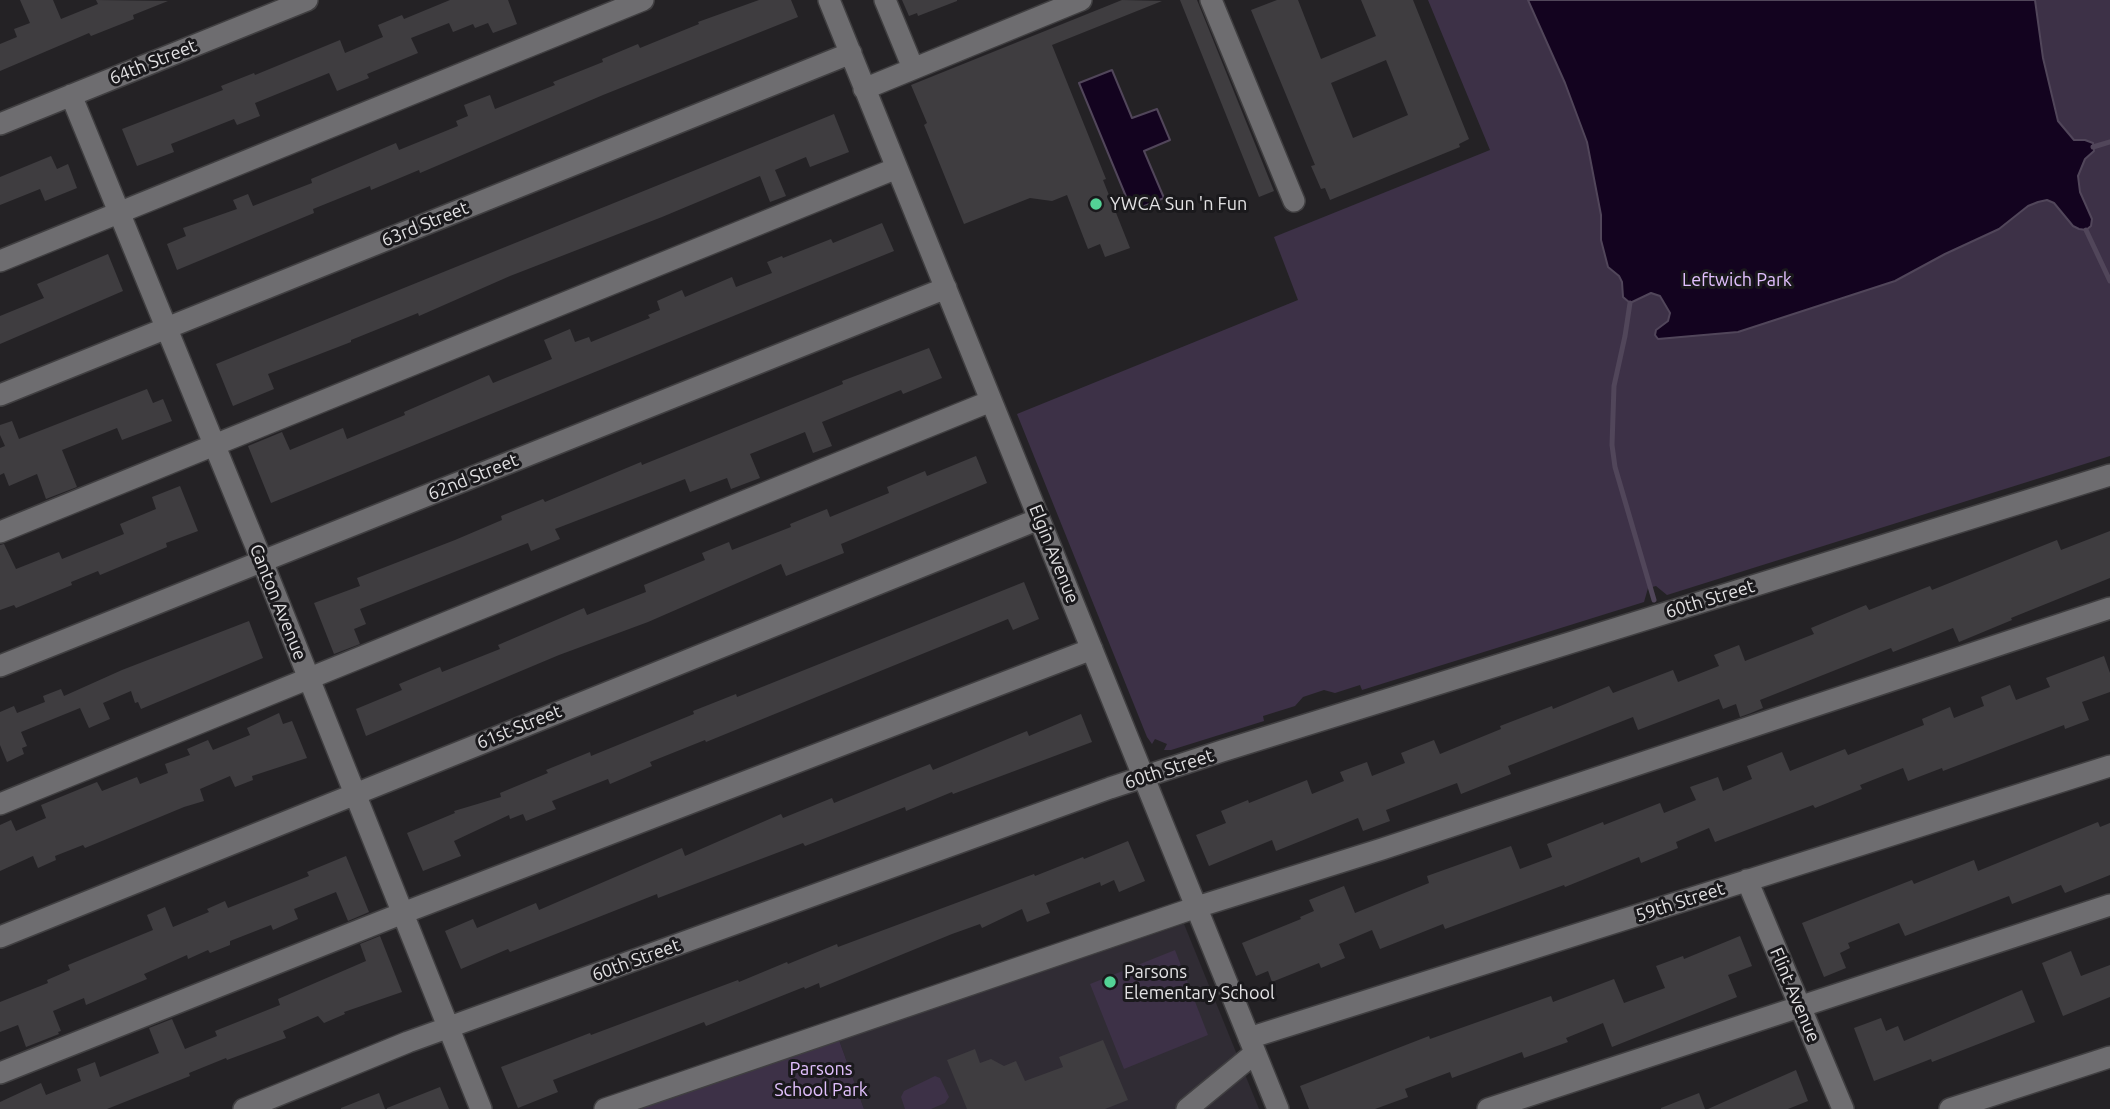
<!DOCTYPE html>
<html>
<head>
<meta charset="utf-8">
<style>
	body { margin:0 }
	canvas { display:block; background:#242225 }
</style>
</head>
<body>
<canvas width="2110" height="1109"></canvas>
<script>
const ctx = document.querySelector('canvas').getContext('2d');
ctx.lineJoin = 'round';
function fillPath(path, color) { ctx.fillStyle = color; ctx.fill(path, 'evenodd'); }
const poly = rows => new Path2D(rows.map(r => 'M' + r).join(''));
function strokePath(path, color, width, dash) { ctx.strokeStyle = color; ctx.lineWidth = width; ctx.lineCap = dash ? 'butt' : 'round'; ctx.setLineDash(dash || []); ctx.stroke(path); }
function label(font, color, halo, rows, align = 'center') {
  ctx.font = font + ' Ubuntu,sans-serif'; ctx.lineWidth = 6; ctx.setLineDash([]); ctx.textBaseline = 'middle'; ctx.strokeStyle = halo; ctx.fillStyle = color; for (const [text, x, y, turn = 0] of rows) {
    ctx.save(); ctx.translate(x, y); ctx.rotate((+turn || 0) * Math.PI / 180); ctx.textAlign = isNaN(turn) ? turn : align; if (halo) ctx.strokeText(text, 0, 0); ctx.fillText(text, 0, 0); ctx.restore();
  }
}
const built = poly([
	[1184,924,1259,1109,864,1109,839,1040]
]);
const green = poly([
	[1428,0,2110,0,2110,456,1667,595,1656,586,1648,588,1644,602,1362,690,1360,685,1335,693,1324,690,1303,697,1295,706,1263,716,1264,721,1171,750,1164,750,1167,744,1155,739,1152,744,1147,737,1017,414,1298,300,1274,237,1490,150],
	[1175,950,1208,1035,1124,1069,1090,984],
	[839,1040,864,1109,632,1109],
	[935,1076,940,1078,949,1097,945,1103,931,1109,905,1109,901,1097,904,1091]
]);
const water = poly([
	[1528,0,2035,0,2043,58,2058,121,2074,140,2085,140,2093,143,2094,151,2085,159,2078,176,2080,192,2092,219,2091,226,2086,230,2079,229,2073,226,2054,203,2047,200,2038,202,2028,206,1999,229,1945,254,1895,281,1738,332,1658,339,1655,335,1656,330,1668,321,1670,313,1660,296,1651,293,1630,303,1623,297,1622,282,1619,276,1608,267,1601,240,1601,215,1587,142,1565,83,1528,0],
	[1112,70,1132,118,1157,109,1170,140,1144,151,1164,198,1132,211,1079,83,1112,70]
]);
const stream = poly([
	[2093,147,2110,142],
	[2086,230,2110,281],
	[1630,303,1625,336,1614,386,1612,445,1615,467,1654,600]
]);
const building = poly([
	[20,0,53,0,61,19,98,4,96,0,168,1,133,15,134,19,91,36,89,33,0,71,0,44,17,37,14,29,30,23],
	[450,0,508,0,517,24,493,33,488,23,475,28,473,24,453,32,449,23,411,38,418,53,367,74,369,78,337,91,329,73,255,103,260,116,237,125,234,119,171,144,174,152,137,166,122,129,223,90,221,86,254,73,255,75,340,40,345,53,383,37,378,25,402,15,404,19],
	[759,0,791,0,798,17,603,95,420,173,419,170,371,190,370,186,313,209,314,213,177,270,167,244,186,236,183,228,237,209,233,200,248,194,253,206,312,183,311,179,396,143,399,150,458,126,456,121,468,116,464,105,490,95,495,109,555,85,553,82,603,62,602,59,638,44,640,48,699,24,698,22],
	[902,0,957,0,957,1,918,16,917,13,909,16],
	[1122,0,1162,1,1052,45,1106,179,1103,180,1130,248,1105,257,1100,244,1088,249,1067,195,1052,201,1030,198,964,224,924,125,927,123,911,85],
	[1180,0,1197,0,1274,191,1259,197],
	[1277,0,1298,0,1321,59,1376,36,1361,0,1413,0,1469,139,1459,144,1460,147,1330,200,1325,188,1321,189,1311,166,1315,165,1251,10],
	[1386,60,1408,115,1353,138,1331,83],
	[834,114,849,152,810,167,806,157,775,170,786,196,770,202,760,176,662,217,510,276,419,316,418,313,351,340,351,342,268,374,274,389,233,406,216,364],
	[51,156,57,169,68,164,77,188,45,201,40,189,0,205,0,177],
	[882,223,894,251,271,503,248,446,282,432,290,450,343,428,347,439,405,415,404,412,489,375,493,383,552,359,544,340,570,329,575,342,589,337,591,342,650,318,648,315,660,310,657,301,682,290,685,297,732,277,736,287,772,273,767,262,782,256,783,258,831,239,833,243],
	[108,254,123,291,0,344,0,316,44,298,37,284],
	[929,348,942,378,903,394,901,390,822,422,832,446,813,453,805,432,750,454,760,478,731,489,727,478,690,492,685,479,555,529,560,539,531,551,528,543,360,609,366,624,354,629,360,644,334,654,314,603,360,586,357,578,455,540,502,520,501,516,543,499,545,502,641,462,642,465,843,384,842,381],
	[147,389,153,403,163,399,172,421,122,440,117,428,62,450,77,487,46,499,37,474,9,486,4,473,0,475,0,448,5,446,0,435,0,425,12,421,19,439],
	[976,456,987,483,841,544,844,553,786,576,781,564,648,622,559,655,366,736,356,709,402,690,399,684,440,667,442,672,500,649,498,645,584,608,587,615,646,592,644,585,705,560,702,553,729,542,732,550,791,527,790,524,827,509,830,517,889,493,887,487,925,471,927,476],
	[180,486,198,531,166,543,167,547,100,575,98,571,71,582,72,585,16,608,14,605,0,610,0,545,4,544,16,569,59,552,62,559,124,534,120,524,156,509,152,497],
	[2110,531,2110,578,2011,618,2012,620,1959,642,1953,628,1893,652,1891,648,1760,700,1763,708,1751,713,1740,717,1736,704,1723,709,1719,699,1638,730,1633,717,1508,766,1511,774,1461,794,1457,783,1386,810,1390,821,1363,831,1358,818,1276,851,1272,840,1209,866,1196,835,1226,823,1221,811,1248,800,1249,803,1307,780,1312,794,1344,781,1340,772,1367,762,1372,776,1405,763,1401,753,1434,740,1440,754,1501,729,1500,726,1552,706,1553,709,1609,686,1613,693,1673,670,1678,682,1719,666,1714,655,1739,645,1745,661,1814,634,1811,628,1866,605,1869,610,1930,586,1932,590,2057,540,2061,550],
	[1024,582,1039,619,1013,630,1008,619,706,742,705,740,650,762,652,766,610,784,608,779,552,801,556,809,526,821,523,814,510,819,509,815,454,841,461,856,423,871,407,833,455,813,454,811,501,797,500,793,548,773,546,770,590,752,591,756,694,714,693,711,736,694,737,697],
	[249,621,263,658,141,709,138,702,135,703,131,691,103,703,110,719,89,728,80,708,21,732,27,746,22,748,24,754,7,762,0,745,0,712,14,706,17,713,45,702,43,696,61,689,64,696,122,670],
	[2104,656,2110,673,2110,692,2082,702,2089,720,2065,729,2064,725,1943,771,1942,768,1908,781,1903,768,1860,785,1862,789,1815,808,1813,805,1715,842,1709,828,1676,842,1678,848,1641,863,1639,857,1565,887,1564,885,1445,929,1443,924,1380,949,1372,930,1339,944,1345,958,1321,968,1319,963,1272,982,1268,971,1256,976,1242,943,1301,919,1300,917,1314,911,1309,900,1344,886,1355,913,1429,883,1427,876,1511,846,1520,869,1552,857,1547,844,1603,822,1604,825,1660,803,1664,813,1696,800,1690,787,1718,777,1723,791,1752,779,1747,766,1782,752,1790,771,1845,749,1848,755,1924,725,1922,719,1950,707,1954,718,1984,706,1981,697,2010,685,2016,700,2050,687,2046,678],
	[279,713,283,724,292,721,307,758,252,776,253,780,235,787,230,776,200,789,204,801,184,807,85,848,83,845,55,856,56,860,38,868,33,856,0,871,0,825,11,820,16,831,46,818,41,805,97,782,102,791,137,777,140,784,168,773,165,764,190,755,187,749,208,740,213,750,250,735,247,728],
	[1081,714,1092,742,953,794,952,792,906,811,905,807,805,846,803,843,658,898,657,894,510,952,508,949,461,969,445,931,473,919,477,928,536,903,539,910,682,848,685,856,781,814,783,818,832,798,834,803,930,764,933,770,1027,731,1029,736],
	[2098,822,2100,827,2110,823,2110,875,2065,893,2061,885,2012,904,2009,896,1905,936,1899,923,1848,943,1850,948,1840,953,1846,968,1824,977,1802,923,1912,880,1914,884,1974,860,1978,871],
	[1128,841,1145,881,1119,892,1114,880,1101,886,1100,882,1046,903,1050,913,1027,922,1022,909,982,928,980,924,952,934,820,988,819,983,805,989,804,987,706,1026,704,1022,553,1080,558,1092,518,1108,501,1067,590,1033,591,1035,738,980,739,982,787,962,788,964,837,944,838,947,1034,874,1035,876,1083,857,1084,859],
	[346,856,369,912,348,921,336,892,294,909,298,919,273,930,271,925,230,941,230,945,210,953,208,950,188,959,187,955,144,974,147,979,86,1005,84,998,53,1011,61,1031,58,1032,59,1034,26,1047,18,1025,0,1032,0,1002,48,983,47,980,70,970,68,965,153,930,147,915,165,907,173,927,209,912,207,909,225,901,228,908,309,876,307,872],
	[380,936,402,992,344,1012,345,1014,324,1023,318,1016,283,1031,286,1038,227,1060,226,1058,189,1073,190,1076,107,1109,0,1109,0,1102,41,1083,46,1095,81,1081,77,1069,95,1062,100,1077,159,1053,149,1028,172,1019,185,1049,217,1036,215,1031,280,1005,278,999,366,961,360,944],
	[1740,936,1752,966,1728,975,1737,997,1612,1047,1603,1023,1566,1038,1568,1042,1524,1058,1522,1052,1452,1078,1450,1072,1405,1089,1408,1097,1375,1109,1309,1109,1300,1086,1429,1036,1430,1039,1551,996,1553,1002,1614,979,1624,1003,1665,988,1656,966,1683,956,1684,959],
	[2071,951,2081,976,2110,965,2110,997,2063,1016,2042,963],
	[2022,990,2035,1022,1932,1062,1931,1059,1874,1081,1854,1028,1881,1018,1886,1031,1898,1026,1904,1041],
	[1103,1040,1128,1100,1105,1109,967,1109,947,1060,975,1049,980,1063,991,1059,1004,1066,1016,1061,1025,1081,1063,1067,1059,1057],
	[1796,1070,1808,1101,1788,1109,1708,1109],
	[440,1087,449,1109,387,1109,387,1108],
	[379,1093,385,1109,341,1109,341,1108],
	[1699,1093,1705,1109,1661,1109,1661,1108]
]);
const minor = poly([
	[829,0,1278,1109],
	[885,0,913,68],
	[1211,0,1294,201],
	[864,89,1081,0],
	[71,95,262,561,481,1109],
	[0,124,307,0],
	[0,261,643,0],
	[0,395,851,53],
	[0,532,897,168],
	[0,666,946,288],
	[0,804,991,401],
	[1747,880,1843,1109],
	[0,937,1039,519],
	[1249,1038,2110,766],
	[0,1073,403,913,1092,649],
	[244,1109,408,1042,1110,788,1222,751,2110,475],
	[605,1109,1197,907,1382,849,2110,608],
	[1187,1109,1255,1053],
	[1488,1109,2110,905],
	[1950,1109,2110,1057]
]);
const markers = [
	[1096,204,7,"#53d396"],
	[1110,982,7,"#53d396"]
];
const streetNames = [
	["64th Street",153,62,-22],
	["63rd Street",425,224,-22],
	["62nd Street",473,477,-22],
	["Elgin Avenue",1054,554,68],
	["60th Street",1710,599,-17],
	["Canton Avenue",278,602,68],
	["61st Street",519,727,-22],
	["60th Street",1169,769,-18],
	["59th Street",1680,902,-18],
	["60th Street",636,960,-20],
	["Flint Avenue",1795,995,67]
];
const poiNames = [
	["YWCA Sun 'n Fun",1110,204],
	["Parsons",1124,972],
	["Elementary School",1124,993]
];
const parkNames = [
	["Leftwich Park",1737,280],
	["Parsons",821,1069],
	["School Park",821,1090]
];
fillPath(built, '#302c34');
fillPath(green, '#3d3147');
fillPath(water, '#13031f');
strokePath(water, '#51465a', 2);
strokePath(stream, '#51465a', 5);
fillPath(building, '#3f3d40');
strokePath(minor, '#403f41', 24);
strokePath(minor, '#6e6d70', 21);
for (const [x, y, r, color] of markers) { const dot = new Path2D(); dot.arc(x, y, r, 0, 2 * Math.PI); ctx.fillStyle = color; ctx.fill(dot); strokePath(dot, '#1a191c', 2.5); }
label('18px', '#e3e2e4', '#1a191c', streetNames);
label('18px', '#e3e2e4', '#1a191c', poiNames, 'left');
label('18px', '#e2c0fe', '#1a191c', parkNames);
</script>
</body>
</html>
